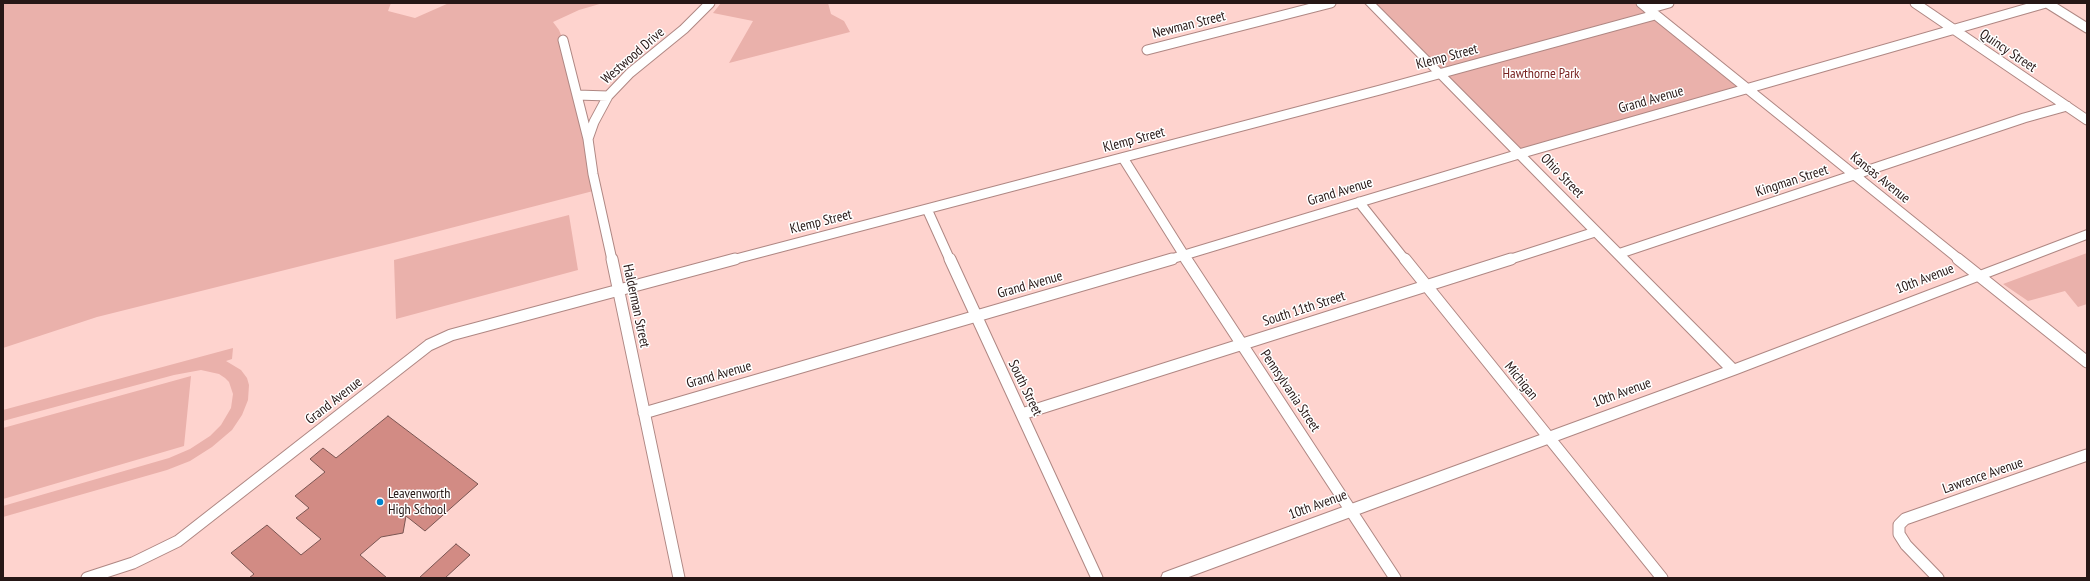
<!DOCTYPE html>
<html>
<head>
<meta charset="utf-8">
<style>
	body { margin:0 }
	#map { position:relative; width:2090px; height:581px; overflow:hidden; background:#fed3ce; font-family:"PT Sans Narrow",sans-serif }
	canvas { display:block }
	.frame { position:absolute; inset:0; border:4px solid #261716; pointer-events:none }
</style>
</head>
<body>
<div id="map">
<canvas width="2090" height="581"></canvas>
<div class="frame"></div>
</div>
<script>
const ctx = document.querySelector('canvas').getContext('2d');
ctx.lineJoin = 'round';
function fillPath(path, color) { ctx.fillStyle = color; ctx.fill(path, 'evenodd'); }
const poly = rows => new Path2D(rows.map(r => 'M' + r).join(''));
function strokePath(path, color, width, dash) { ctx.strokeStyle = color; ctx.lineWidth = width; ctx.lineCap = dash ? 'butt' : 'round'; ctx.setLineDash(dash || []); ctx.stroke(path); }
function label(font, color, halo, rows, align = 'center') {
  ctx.font = font + ' "PT Sans Narrow",sans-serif'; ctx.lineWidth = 3; ctx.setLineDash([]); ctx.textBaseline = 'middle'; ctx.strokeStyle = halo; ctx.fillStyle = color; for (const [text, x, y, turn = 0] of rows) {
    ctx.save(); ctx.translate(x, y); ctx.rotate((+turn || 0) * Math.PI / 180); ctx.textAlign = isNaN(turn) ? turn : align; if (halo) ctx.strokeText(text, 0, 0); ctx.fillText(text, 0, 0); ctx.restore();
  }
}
const green = poly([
	[3,3,391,3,388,11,415,18,449,3,603,3,579,10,553,22,559,30,563,40,597,190,393,243,97,317,3,348],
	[721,3,828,3,831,14,844,21,850,32,729,63,753,21,713,13],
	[1370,3,1641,3,1746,89,1519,154],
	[569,215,578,270,396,319,394,260],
	[2087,253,2087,304,2078,307,2065,291,2028,301,2003,284],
	[233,348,232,359,226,361,241,370,247,378,249,385,248,400,242,415,232,430,212,447,190,461,167,470,3,517,3,506,169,458,190,449,210,436,221,425,231,408,233,394,229,382,225,378,219,374,201,370,174,375,3,421,3,410],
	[191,376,184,446,3,499,3,428]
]);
const building = poly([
	[388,416,478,484,425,531,406,516,403,533,381,537,360,555,387,578,249,578,254,574,231,553,267,525,301,555,321,539,296,518,309,508,295,496,325,472,310,459,323,448,336,458,388,416],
	[456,544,470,555,445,578,419,578,456,544]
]);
const minorFar1 = poly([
	[1641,3,1960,260],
	[1915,3,2087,120],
	[2047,3,2087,28],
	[1648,9,1669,3],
	[563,40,588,139,593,174,612,260],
	[1147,50,1331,3],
	[577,95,608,96],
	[588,139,594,122,608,96,630,73,684,29,710,3],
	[1123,158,1187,260],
	[1359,202,1405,260],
	[927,209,950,260],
	[1618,254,2024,118,2067,106],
	[732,260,1380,90,1655,15],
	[1168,260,1519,154,2046,3],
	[1508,260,1595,232]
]);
const minor = poly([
	[612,259,679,578],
	[950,259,1097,578],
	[1186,259,1395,578],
	[1405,259,1662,578],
	[1958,259,2087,362],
	[644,413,1172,259],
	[1022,414,1511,259],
	[87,578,133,563,178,541,429,345,451,335,735,259],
	[1938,578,1906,545,1899,534,1899,525,1905,519,2087,455]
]);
const tertiary = poly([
	[1365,3,1375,3,1735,364,2087,230,2087,239,1737,374,1186,578,1161,578,1163,573,1168,571,1723,368,1365,3]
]);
const markers = [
	[380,502,4,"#0083cb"]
];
const streetNames = [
	["Newman Street",1189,25,-14],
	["Quincy Street",2008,51,34],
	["Westwood Drive",633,56,-41],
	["Klemp Street",1447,57,-15],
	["Grand Avenue",1651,100,-16],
	["Klemp Street",1134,140,-15],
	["Ohio Street",1562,176,46],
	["Kansas Avenue",1880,178,39],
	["Kingman Street",1792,181,-18],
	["Grand Avenue",1340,192,-17],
	["Klemp Street",821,222,-14],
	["10th Avenue",1925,279,-21],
	["Grand Avenue",1030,285,-16],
	["Halderman Street",636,306,78],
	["South 11th Street",1304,309,-18],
	["Grand Avenue",719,375,-16],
	["Michigan",1521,381,51],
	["South Street",1025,388,64],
	["Pennsylvania Street",1290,391,56],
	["10th Avenue",1622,393,-20],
	["Grand Avenue",334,401,-38],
	["Lawrence Avenue",1983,476,-19],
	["10th Avenue",1318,505,-20]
];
const parkNames = [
	["Hawthorne Park",1541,74]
];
const poiNames = [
	["Leavenworth",388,494],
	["High School",388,510]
];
fillPath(green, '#eab1ab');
fillPath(building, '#d28b84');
strokePath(building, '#7a5552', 1);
strokePath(minorFar1, '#af8783', 11);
strokePath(minor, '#af8783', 13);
strokePath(tertiary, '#af8783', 2);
strokePath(minorFar1, '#fff', 9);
strokePath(minor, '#fff', 11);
fillPath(tertiary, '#fff');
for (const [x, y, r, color] of markers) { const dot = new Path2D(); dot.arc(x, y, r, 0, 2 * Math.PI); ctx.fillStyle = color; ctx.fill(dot); strokePath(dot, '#fff', 1.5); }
label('14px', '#261716', '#fff', streetNames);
label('14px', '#792422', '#fff', parkNames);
label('14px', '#261716', '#fff', poiNames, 'left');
</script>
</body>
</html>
